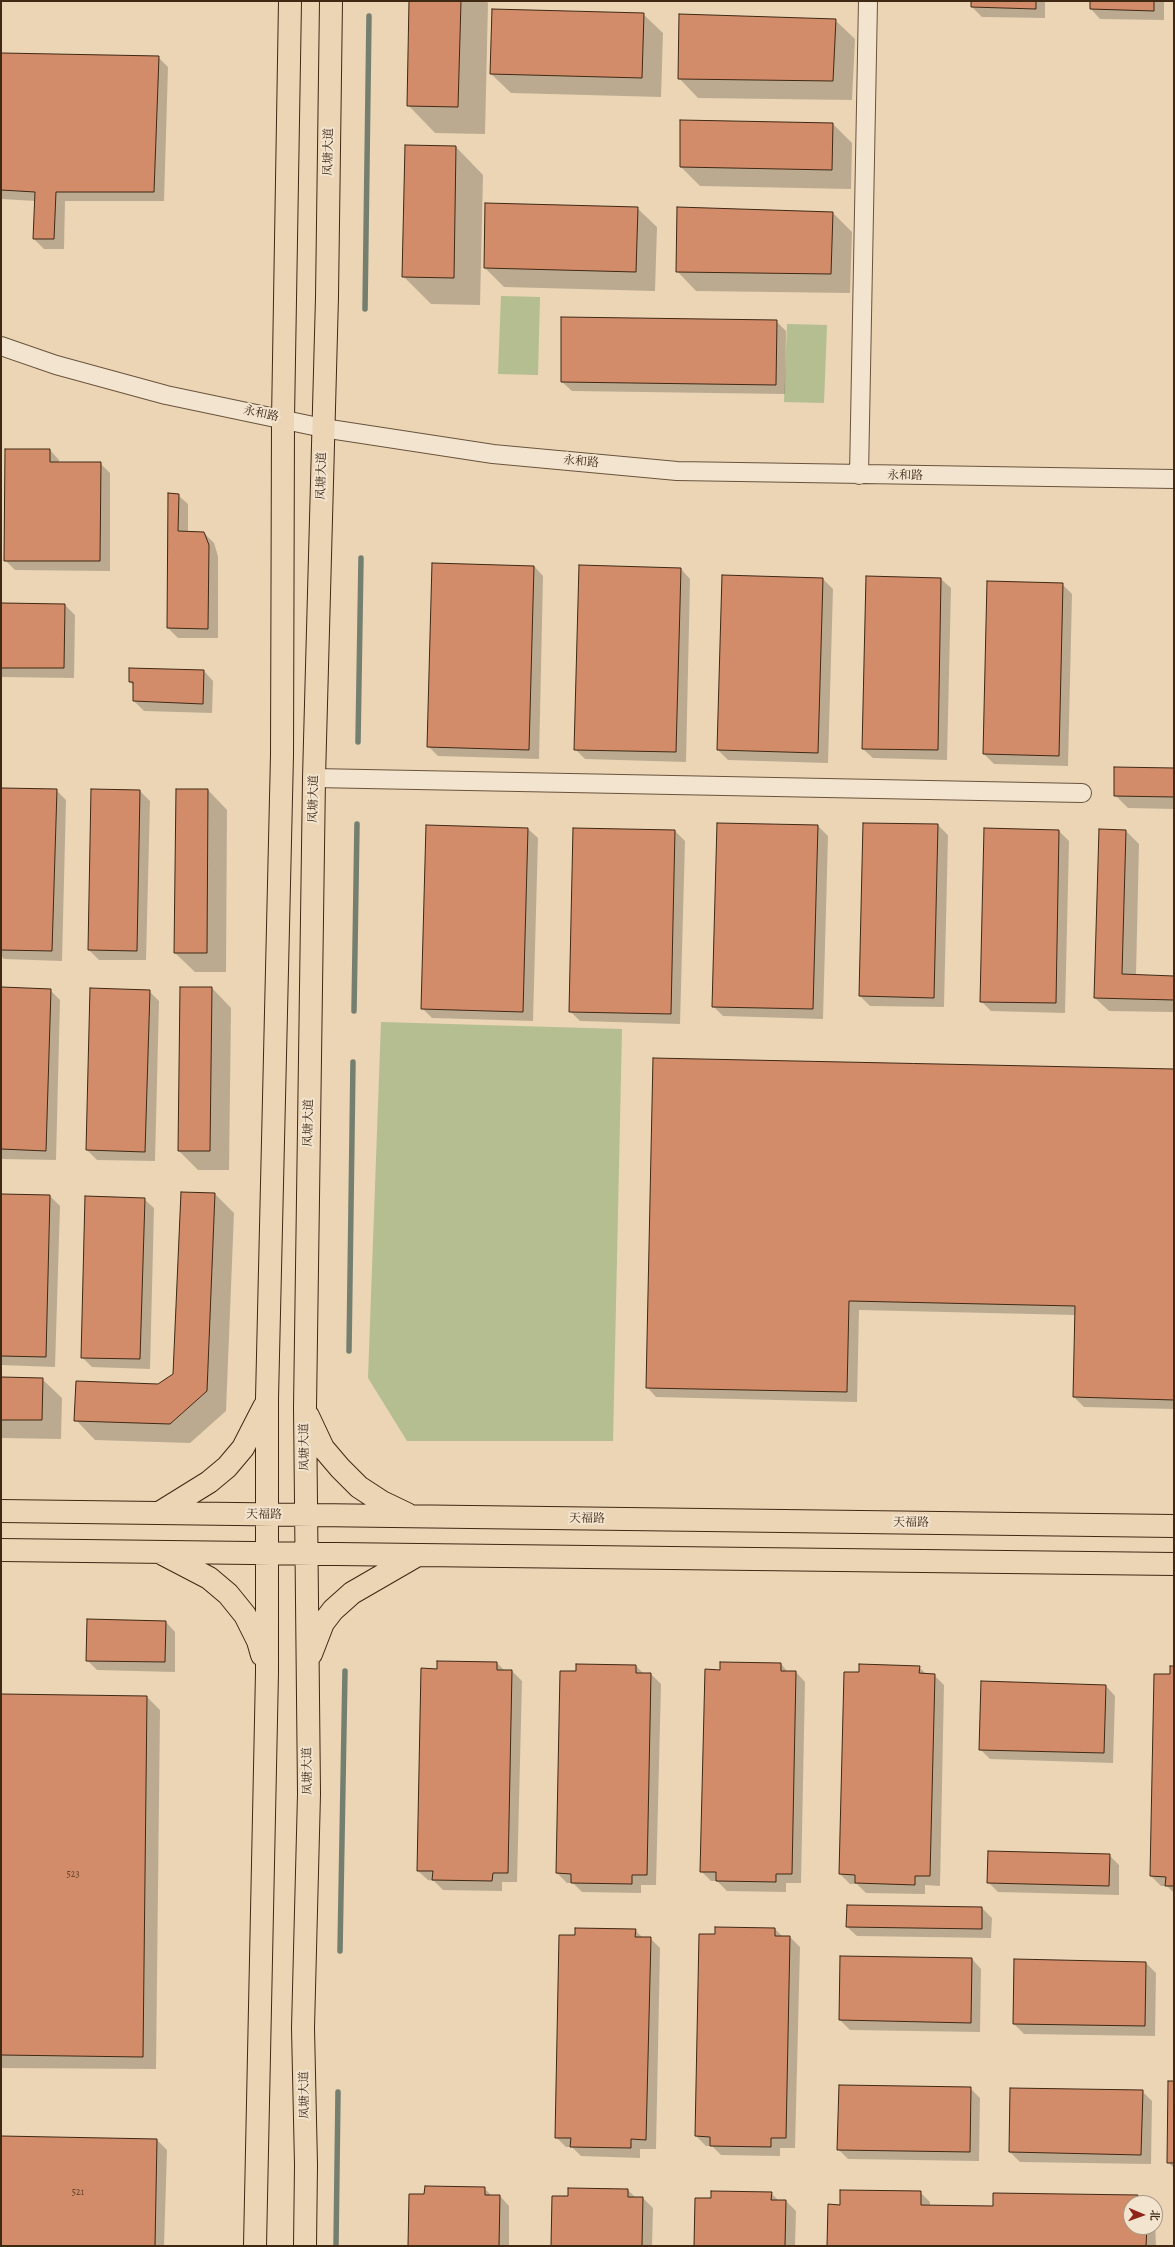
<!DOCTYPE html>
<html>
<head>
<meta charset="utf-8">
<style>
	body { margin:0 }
	#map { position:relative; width:1175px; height:2247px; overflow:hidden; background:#ebd5b5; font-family:Alegreya,"Noto Serif SC",serif }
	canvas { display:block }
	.frame { position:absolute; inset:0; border:2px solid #3f2814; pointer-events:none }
	.north { position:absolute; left:1123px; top:2195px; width:40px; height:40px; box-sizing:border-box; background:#f2e4cf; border:1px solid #aa9984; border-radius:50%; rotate:92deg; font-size:11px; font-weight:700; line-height:16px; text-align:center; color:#3f2814 }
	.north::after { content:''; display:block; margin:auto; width:14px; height:18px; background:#8f2418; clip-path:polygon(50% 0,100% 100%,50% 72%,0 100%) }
</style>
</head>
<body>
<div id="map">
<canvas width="1175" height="2247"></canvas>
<div class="frame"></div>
<div class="north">北</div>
</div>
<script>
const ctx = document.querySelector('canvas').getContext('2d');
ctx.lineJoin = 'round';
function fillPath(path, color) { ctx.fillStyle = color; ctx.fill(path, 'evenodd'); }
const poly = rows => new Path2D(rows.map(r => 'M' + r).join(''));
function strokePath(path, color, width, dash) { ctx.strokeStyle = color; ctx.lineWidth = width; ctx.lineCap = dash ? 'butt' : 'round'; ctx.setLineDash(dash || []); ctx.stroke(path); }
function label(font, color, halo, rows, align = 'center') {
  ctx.font = font + ' Alegreya,"Noto Serif SC",serif'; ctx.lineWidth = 4; ctx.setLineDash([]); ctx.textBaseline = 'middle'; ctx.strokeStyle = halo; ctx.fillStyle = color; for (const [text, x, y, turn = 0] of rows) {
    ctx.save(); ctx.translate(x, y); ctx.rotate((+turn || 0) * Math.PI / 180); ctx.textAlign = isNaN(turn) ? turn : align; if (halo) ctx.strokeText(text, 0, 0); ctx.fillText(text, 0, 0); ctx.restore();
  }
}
const green = poly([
	[501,296,540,297,538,375,498,374],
	[787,324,827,325,824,403,784,402],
	[381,1022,622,1029,613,1441,407,1441,368,1378]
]);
const shadow = poly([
	[410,1,486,1,488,3,485,134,435,133,408,105],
	[972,1,1045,1,1045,18,982,17,972,7],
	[1091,1,1164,1,1164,20,1100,19,1091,9],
	[643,14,663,33,661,97,511,93,491,74],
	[835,20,855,39,852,100,698,98,679,78],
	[1,54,158,57,168,67,164,201,65,201,64,249,44,249,34,239,36,201,1,199],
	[833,124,852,143,851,189,700,186,681,167],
	[456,147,483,175,480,305,431,304,403,276],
	[637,208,657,227,655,291,504,287,485,268],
	[678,208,833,213,852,232,850,293,696,291,677,271],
	[776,321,786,331,785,394,572,391,562,382],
	[50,450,59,460,59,463,100,463,110,473,110,571,15,570,5,560],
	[178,495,188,504,188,533,204,533,214,543,218,556,218,638,178,638,168,628],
	[534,566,543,576,539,759,438,756,428,746],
	[681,569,690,579,686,762,585,759,575,749],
	[823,579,833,589,828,763,728,760,718,750],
	[941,579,951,588,947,760,873,758,863,749],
	[1062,584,1072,594,1068,766,994,764,984,754],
	[1,604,65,605,75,615,74,678,1,677],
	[204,671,213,681,212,713,144,711,134,701,134,686,130,682],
	[1174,769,1174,809,1128,808,1115,795],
	[1,789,56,790,66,800,62,961,4,959,1,956],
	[177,790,208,790,227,810,226,972,195,972,175,953],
	[140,791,150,801,146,960,99,960,89,950],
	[938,825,948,835,944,1007,870,1006,860,996],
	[818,826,828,836,823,1019,723,1016,713,1006],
	[528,829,538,838,533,1021,432,1018,422,1008],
	[574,829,675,831,685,841,680,1024,580,1021,570,1011],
	[1059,831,1069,841,1065,1013,991,1011,981,1001],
	[1126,831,1139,844,1136,976,1174,977,1174,1012,1109,1011,1095,998],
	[1,988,50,990,60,1000,56,1160,1,1159],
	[212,988,231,1008,229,1170,198,1170,179,1151],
	[149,991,159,1001,155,1161,97,1160,87,1150],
	[1174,1070,1174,1409,1084,1407,1074,1397,1076,1315,859,1310,857,1402,656,1397,647,1387],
	[215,1194,234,1213,226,1411,190,1443,95,1440,76,1420,158,1385,174,1374],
	[1,1195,50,1196,60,1206,55,1367,1,1365],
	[144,1199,154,1208,150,1369,92,1367,82,1357],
	[1,1378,42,1379,62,1398,61,1439,1,1438],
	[166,1622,175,1632,175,1672,97,1670,87,1660],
	[497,1663,505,1671,512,1671,522,1681,517,1882,502,1882,502,1891,443,1890,434,1881,428,1880,418,1871,438,1670],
	[781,1664,788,1672,796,1672,805,1682,801,1883,786,1883,786,1892,727,1891,717,1881,711,1881,701,1871,721,1671],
	[636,1666,644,1674,651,1674,661,1684,656,1885,641,1885,641,1893,582,1892,573,1883,567,1883,557,1873],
	[919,1667,927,1675,934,1675,944,1685,940,1886,925,1885,925,1894,866,1893,857,1884,850,1884,840,1874,860,1673],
	[1174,1667,1174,1893,1167,1886,1161,1886,1151,1876,1171,1675],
	[1106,1686,1115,1696,1113,1763,990,1759,980,1749],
	[1,1695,147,1697,160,1710,156,2069,1,2068],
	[1109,1855,1119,1865,1119,1895,998,1892,988,1882],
	[982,1908,992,1918,991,1938,857,1936,847,1927],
	[775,1929,783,1937,790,1937,800,1947,795,2148,780,2148,780,2156,721,2155,712,2146,706,2146,696,2136,716,1935],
	[635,1930,643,1938,650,1938,660,1948,656,2149,640,2149,640,2158,581,2156,572,2147,566,2147,556,2137],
	[972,1959,981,1969,980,2032,850,2030,840,2020],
	[1015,1960,1146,1963,1156,1973,1155,2036,1024,2034,1014,2024],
	[1174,2082,1174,2168,1168,2162],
	[970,2088,980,2098,979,2161,848,2159,838,2149],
	[1142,2091,1152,2101,1151,2164,1020,2162,1010,2152],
	[1,2137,157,2140,167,2150,164,2246,1,2246],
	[484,2188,492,2196,500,2196,509,2206,509,2246,409,2246,425,2195],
	[628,2190,636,2198,643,2198,653,2208,652,2246,552,2246,569,2197],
	[920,2192,930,2202,930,2206,994,2207,1138,2196,1145,2203,1131,2203,1131,2227,1155,2227,1155,2219,1156,2246,828,2246,841,2206],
	[771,2193,779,2201,786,2201,796,2211,795,2246,695,2246,712,2199]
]);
const stream = poly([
	[365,309,369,16],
	[358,742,361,558],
	[354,1011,357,824],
	[349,1351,353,1062],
	[340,1951,345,1671],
	[336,2246,338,2092]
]);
const building = poly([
	[409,1,461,1,458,107,407,106,409,1],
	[971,1,1036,1,1036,9,971,7,971,1],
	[1090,1,1154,1,1154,11,1090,9,1090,1],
	[492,9,644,13,642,78,490,74,492,9],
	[679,14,836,19,833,81,678,79,679,14],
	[1,53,159,56,154,192,56,192,54,239,33,239,35,192,1,190,1,53],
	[680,120,833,123,832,170,680,167,680,120],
	[405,145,456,146,454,278,402,277,405,145],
	[485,203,638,207,636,272,484,268,485,203],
	[677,207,833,212,831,274,676,272,677,207],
	[561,317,777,320,776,385,561,382,561,317],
	[5,449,50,449,50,462,101,462,100,561,4,561,5,449],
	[168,493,179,494,178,531,204,532,209,545,208,629,167,628,168,493],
	[432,563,534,566,529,750,427,747,432,563],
	[579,565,681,568,676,752,574,750,579,565],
	[722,575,823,578,818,753,717,750,722,575],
	[866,576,941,578,938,750,862,749,866,576],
	[987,581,1063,583,1059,756,983,754,987,581],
	[1,603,65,604,64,668,1,668,1,603],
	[129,668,204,670,203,704,133,701,133,682,129,682,129,668],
	[1114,767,1174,768,1174,797,1114,796,1114,767],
	[1,788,57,789,52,951,1,950,1,788],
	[91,789,140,790,137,951,88,950,91,789],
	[176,789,208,789,207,953,174,953,176,789],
	[717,823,818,825,813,1009,712,1007,717,823],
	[863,823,938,824,934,998,859,996,863,823],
	[426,825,528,828,523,1012,421,1009,426,825],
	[573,828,675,830,671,1014,569,1012,573,828],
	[984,828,1059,830,1056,1003,980,1002,984,828],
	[1099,829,1126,830,1122,974,1174,976,1174,1000,1094,998,1099,829],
	[1,987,51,989,46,1151,1,1149,1,987],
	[180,987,212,987,210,1151,178,1151,180,987],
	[90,988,150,990,145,1152,86,1150,90,988],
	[653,1058,1174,1069,1174,1400,1073,1397,1075,1306,849,1301,847,1392,646,1388,653,1058],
	[181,1192,215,1193,207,1391,170,1424,74,1421,76,1381,158,1384,173,1374,181,1192],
	[1,1194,50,1195,46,1357,1,1356,1,1194],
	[85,1196,145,1198,140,1359,81,1358,85,1196],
	[1,1377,43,1378,42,1420,1,1420,1,1377],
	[87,1619,166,1621,165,1662,86,1661,87,1619],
	[437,1661,497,1662,497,1670,512,1670,508,1873,493,1873,492,1881,432,1880,433,1871,417,1871,421,1668,437,1669,437,1661],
	[720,1662,781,1663,781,1671,796,1671,792,1874,776,1874,776,1882,716,1881,716,1872,700,1872,705,1669,720,1670,720,1662],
	[576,1664,636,1665,636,1673,651,1673,647,1875,632,1875,632,1884,571,1883,571,1874,556,1873,560,1671,576,1671,576,1664],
	[859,1664,920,1666,919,1673,935,1674,930,1876,915,1876,915,1885,855,1883,855,1875,839,1874,844,1672,859,1672,859,1664],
	[1170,1666,1174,1666,1174,1886,1165,1886,1166,1877,1150,1876,1154,1674,1170,1674,1170,1666],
	[981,1681,1106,1685,1104,1753,979,1750,981,1681],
	[1,1694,147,1696,143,2057,1,2055,1,1694],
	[988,1851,1110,1854,1109,1886,987,1883,988,1851],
	[847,1905,982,1907,982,1929,846,1927,847,1905],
	[715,1927,775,1928,775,1936,790,1936,786,2138,771,2138,771,2147,710,2146,710,2137,695,2136,699,1934,715,1934,715,1927],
	[575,1928,636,1929,635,1937,651,1937,646,2140,631,2139,631,2148,570,2147,571,2138,555,2138,559,1935,575,1935,575,1928],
	[840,1956,972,1958,971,2023,839,2020,840,1956],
	[1014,1959,1146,1962,1145,2026,1013,2024,1014,1959],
	[1168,2081,1174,2081,1174,2163,1167,2163,1168,2081],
	[839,2085,971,2087,970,2152,837,2150,839,2085],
	[1010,2088,1143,2090,1141,2155,1009,2152,1010,2088],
	[1,2136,157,2139,155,2246,1,2246,1,2136],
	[425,2186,485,2187,485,2195,500,2195,499,2246,408,2246,409,2194,424,2194,425,2186],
	[568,2188,628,2189,628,2197,643,2197,642,2246,551,2246,552,2196,568,2196,568,2188],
	[840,2190,921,2191,921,2205,993,2206,993,2193,1138,2195,1138,2203,1131,2203,1131,2227,1147,2227,1146,2246,827,2246,828,2204,840,2205,840,2190],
	[711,2191,772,2192,771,2200,786,2200,785,2246,694,2246,695,2198,711,2198,711,2191]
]);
const minor = poly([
	[1,346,56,365,166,395,323,428,493,454,677,471,1174,479],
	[859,475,868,1],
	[314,778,1082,793]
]);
const major = poly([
	[308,1416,323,1448,340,1468,359,1487,382,1502,407,1514],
	[1,1511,1174,1526],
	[159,1513,209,1482,227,1467,243,1448,264,1407],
	[1,1550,1174,1564],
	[163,1554,209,1578,228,1594,245,1615,258,1641,262,1655],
	[311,1654,323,1623,333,1610,352,1593,416,1556],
	[255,2246,267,1672,267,1398,282,755,283,419,290,1],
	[305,2246,306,2165,303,2028,309,1794,305,1407,314,778,327,297,331,1]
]);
const numberNames = [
	["523",73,1875],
	["521",78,2193]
];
const streetNames = [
	["凤塘大道",329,152,-89],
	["永和路",261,414,12],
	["永和路",581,462,5],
	["凤塘大道",322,476,-89],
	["永和路",905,476,1],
	["凤塘大道",314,799,-89],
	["凤塘大道",309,1123,-89],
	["凤塘大道",305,1447,-91],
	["天福路",264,1515,1],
	["天福路",587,1519,1],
	["天福路",911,1523,1],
	["凤塘大道",308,1771,-91],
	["凤塘大道",305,2095,-91]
];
fillPath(green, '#b4be90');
fillPath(shadow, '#0003');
strokePath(stream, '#747f70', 5.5);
fillPath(building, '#d28c69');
strokePath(building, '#3f2814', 1);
strokePath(minor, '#6a533c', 20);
strokePath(major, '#3f2814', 24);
strokePath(minor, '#f2e4cf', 18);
strokePath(major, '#ebd5b5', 22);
label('10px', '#644129', null, numberNames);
label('12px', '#3f2814', '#f2e4cf', streetNames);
</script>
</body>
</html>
